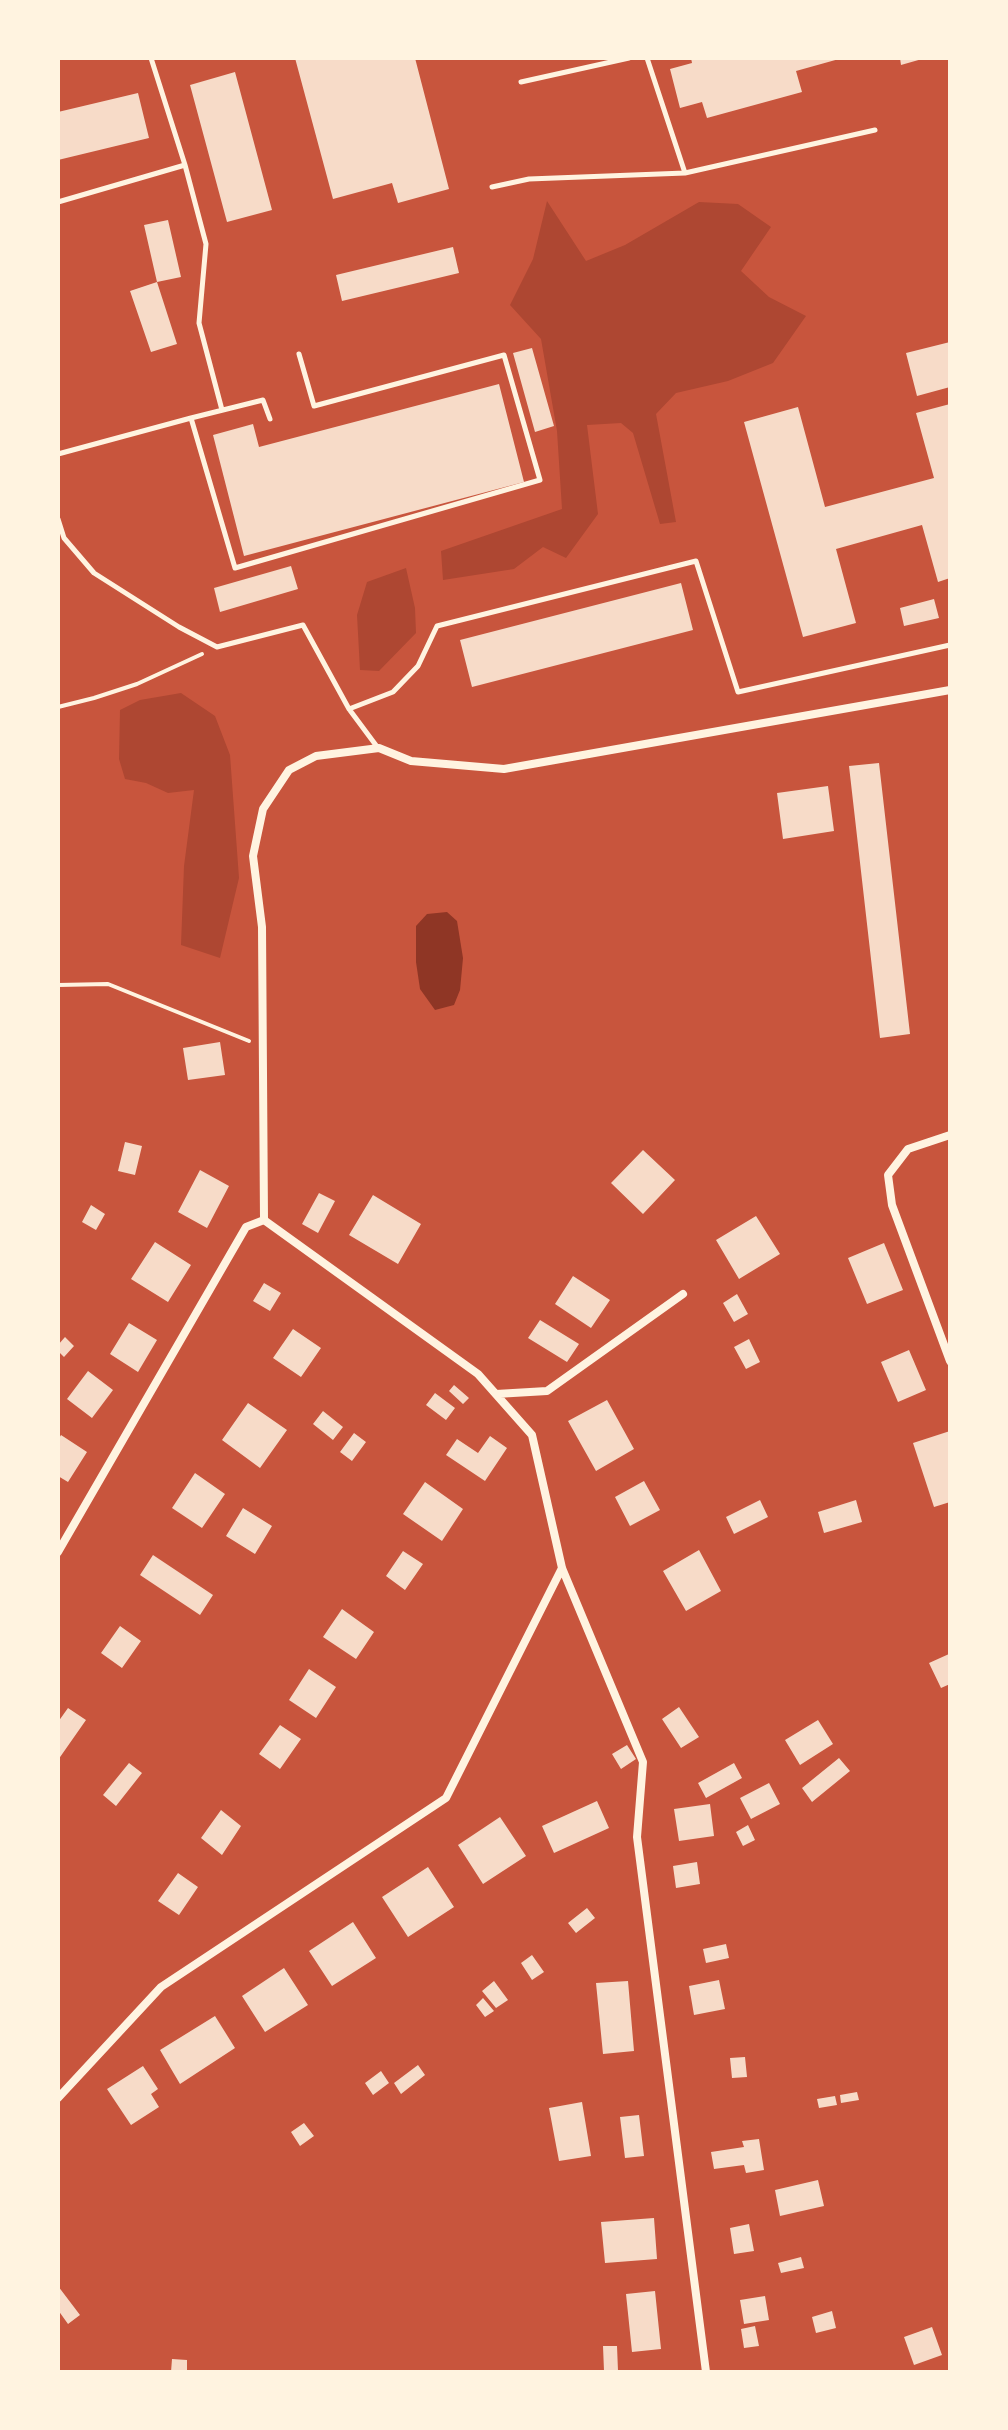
<!DOCTYPE html>
<html>
<head>
<meta charset="utf-8">
<style>
	body { margin:0 }
	#map { position:relative; width:1008px; height:2430px; overflow:hidden; background:#c8553d; font-family:Rubik,sans-serif }
	canvas { display:block }
	.frame { position:absolute; inset:0; border:60px solid #fff3e0; pointer-events:none }
</style>
</head>
<body>
<div id="map">
<canvas width="1008" height="2430"></canvas>
<div class="frame"></div>
</div>
<script>
const ctx = document.querySelector('canvas').getContext('2d');
ctx.lineJoin = 'round';
function fillPath(path, color) { ctx.fillStyle = color; ctx.fill(path, 'evenodd'); }
const poly = rows => new Path2D(rows.map(r => 'M' + r).join(''));
function strokePath(path, color, width, dash) { ctx.strokeStyle = color; ctx.lineWidth = width; ctx.lineCap = dash ? 'butt' : 'round'; ctx.setLineDash(dash || []); ctx.stroke(path); }
const green = poly([
	[547,201,586,261,625,245,699,202,738,204,771,227,741,271,769,297,806,316,773,363,728,381,676,393,656,414,676,522,660,524,633,433,621,423,587,425,598,514,566,558,543,547,514,569,443,580,441,551,562,509,557,431,541,339,510,305,533,259],
	[406,568,415,608,416,633,379,671,360,670,357,615,367,582],
	[181,693,215,716,230,755,239,878,220,958,181,945,184,866,194,790,168,793,146,783,125,779,119,759,120,710,140,700]
]);
const water = poly([
	[447,912,457,921,463,958,460,990,454,1005,435,1010,420,989,416,962,416,926,427,914]
]);
const building = poly([
	[295,58,415,58,449,189,398,203,392,183,333,199],
	[691,58,839,58,839,59,796,71,802,92,707,118,702,102,680,108,670,69,692,63],
	[900,58,922,58,922,59,901,65],
	[235,72,272,210,227,222,190,85],
	[138,93,149,138,58,160,58,112],
	[168,220,181,277,157,282,144,225],
	[453,247,459,273,342,301,336,275],
	[157,282,177,344,151,352,130,291],
	[950,342,950,387,917,396,906,353],
	[532,348,554,426,535,432,513,353],
	[499,384,524,482,244,556,213,435,253,424,259,447],
	[950,404,950,578,938,582,922,525,836,549,856,623,803,637,744,422,798,407,825,507,934,478,916,413],
	[291,566,298,589,220,612,214,588],
	[681,583,693,630,472,687,460,640],
	[934,599,939,618,904,626,900,608],
	[879,763,910,1034,880,1038,849,766],
	[828,786,834,831,783,839,777,793],
	[220,1042,225,1075,188,1080,183,1048],
	[125,1142,142,1146,135,1175,118,1171],
	[643,1150,675,1180,643,1214,611,1183],
	[200,1170,229,1186,207,1228,178,1212],
	[319,1193,335,1201,318,1233,302,1224],
	[373,1195,421,1224,398,1264,349,1235],
	[91,1205,105,1214,96,1230,82,1222],
	[756,1216,780,1254,739,1279,716,1240],
	[155,1242,191,1265,168,1302,131,1279],
	[884,1243,903,1290,867,1304,848,1258],
	[573,1276,610,1300,591,1328,555,1304],
	[264,1283,281,1293,270,1311,253,1301],
	[737,1294,748,1314,734,1322,723,1303],
	[540,1320,579,1344,567,1362,528,1338],
	[129,1323,157,1340,138,1372,110,1354],
	[293,1329,321,1348,301,1377,273,1358],
	[65,1337,74,1346,64,1357,58,1351,58,1345],
	[749,1339,760,1362,746,1369,734,1347],
	[909,1350,926,1390,898,1402,881,1362],
	[88,1371,113,1390,92,1418,67,1399],
	[454,1385,469,1398,463,1404,449,1391],
	[435,1393,455,1408,446,1420,426,1405],
	[607,1400,634,1449,596,1471,568,1421],
	[248,1403,287,1430,260,1468,222,1440],
	[323,1411,343,1427,333,1440,313,1424],
	[950,1431,950,1502,934,1507,913,1443],
	[354,1433,366,1442,352,1461,340,1452],
	[61,1435,87,1452,68,1482,58,1476,58,1440],
	[490,1436,507,1448,485,1481,446,1455,457,1439,478,1453],
	[195,1473,225,1494,202,1528,172,1508],
	[644,1481,660,1510,630,1526,615,1497],
	[425,1482,463,1509,442,1541,403,1514],
	[760,1500,768,1517,734,1534,726,1517],
	[856,1500,862,1522,824,1533,818,1512],
	[243,1508,272,1526,255,1554,226,1536],
	[699,1550,721,1591,686,1611,663,1571],
	[403,1551,423,1564,405,1590,386,1576],
	[153,1555,213,1595,200,1615,140,1575],
	[342,1609,374,1632,356,1659,323,1637],
	[120,1626,141,1641,122,1668,101,1653],
	[949,1654,950,1684,941,1688,929,1663],
	[309,1669,336,1687,316,1718,289,1700],
	[679,1707,699,1737,681,1748,662,1719],
	[68,1708,86,1720,58,1760,58,1722],
	[818,1720,833,1744,800,1765,785,1740],
	[280,1725,301,1739,280,1769,259,1754],
	[627,1745,636,1759,621,1769,612,1754],
	[839,1758,850,1771,812,1802,802,1788],
	[129,1763,142,1773,116,1806,103,1795],
	[734,1763,742,1778,706,1798,698,1783],
	[769,1783,780,1804,751,1819,740,1798],
	[597,1801,609,1828,554,1853,542,1826],
	[710,1804,714,1836,679,1841,674,1809],
	[221,1810,241,1826,222,1855,201,1838],
	[500,1817,526,1856,483,1884,458,1845],
	[748,1825,755,1840,743,1846,736,1832],
	[697,1862,700,1884,676,1888,673,1866],
	[428,1867,454,1907,408,1937,382,1897],
	[178,1873,198,1887,179,1915,158,1901],
	[587,1908,595,1918,576,1933,568,1923],
	[353,1922,376,1958,332,1986,309,1951],
	[726,1944,729,1958,706,1963,703,1949],
	[532,1955,544,1972,532,1980,521,1963],
	[284,1968,308,2005,265,2032,242,1996],
	[719,1980,725,2009,694,2015,689,1986],
	[494,1981,508,2000,496,2008,482,1991],
	[628,1981,634,2051,603,2054,596,1983],
	[483,1998,494,2011,485,2017,476,2005],
	[215,2016,235,2048,180,2084,160,2050],
	[745,2057,747,2077,732,2078,730,2058],
	[418,2065,425,2075,401,2094,394,2083],
	[143,2066,158,2089,151,2094,159,2107,131,2125,107,2089],
	[381,2071,389,2083,373,2095,365,2083],
	[857,2092,859,2100,841,2103,840,2095],
	[835,2096,837,2105,819,2108,817,2099],
	[582,2102,591,2156,559,2161,549,2108],
	[639,2115,644,2156,625,2158,620,2117],
	[304,2123,314,2136,300,2146,291,2132],
	[759,2139,764,2170,746,2173,744,2165,714,2169,711,2152,744,2147,742,2141],
	[818,2180,824,2206,780,2216,775,2190],
	[654,2218,657,2259,605,2263,601,2222],
	[749,2224,754,2251,734,2254,730,2228],
	[801,2257,804,2268,781,2273,778,2263],
	[58,2286,80,2315,68,2324,58,2310],
	[655,2291,661,2349,632,2352,626,2294],
	[765,2296,769,2320,744,2324,740,2300],
	[832,2311,836,2328,816,2333,812,2317],
	[755,2326,759,2346,744,2348,741,2329],
	[932,2327,942,2355,914,2365,904,2337],
	[603,2346,617,2346,618,2371,604,2371],
	[172,2359,187,2360,187,2372,171,2372]
]);
const path = poly([
	[58,707,94,698,137,684,202,654],
	[58,985,108,984,249,1041]
]);
const service = poly([
	[151,58,185,165,206,244,199,323,222,410],
	[647,58,685,173,875,130],
	[521,82,629,58],
	[492,187,529,179,685,173],
	[58,202,185,165],
	[191,418,263,400,270,419],
	[58,454,191,418,235,568,540,480,504,355,314,406,299,354],
	[58,519,64,538,94,573,179,627,217,647,303,625,349,709,378,748],
	[349,709,393,692,418,666,437,626,696,561,738,692,950,645]
]);
const minor = poly([
	[950,1135,908,1149,888,1175,892,1205,950,1361],
	[264,1220,478,1374,532,1435,562,1568,643,1762,637,1837,706,2372],
	[496,1394,547,1391,683,1294],
	[58,1552,246,1227,264,1220,262,927,253,856,263,809,289,770,316,756,379,748,411,761,504,769,950,690],
	[58,2098,161,1987,446,1798,562,1568]
]);
fillPath(green, '#ae4732');
fillPath(water, '#8f3625');
fillPath(building, '#f7dbc8');
strokePath(path, '#fff3e0', 4);
strokePath(service, '#fff3e0', 5);
strokePath(minor, '#fff3e0', 8);
</script>
</body>
</html>
